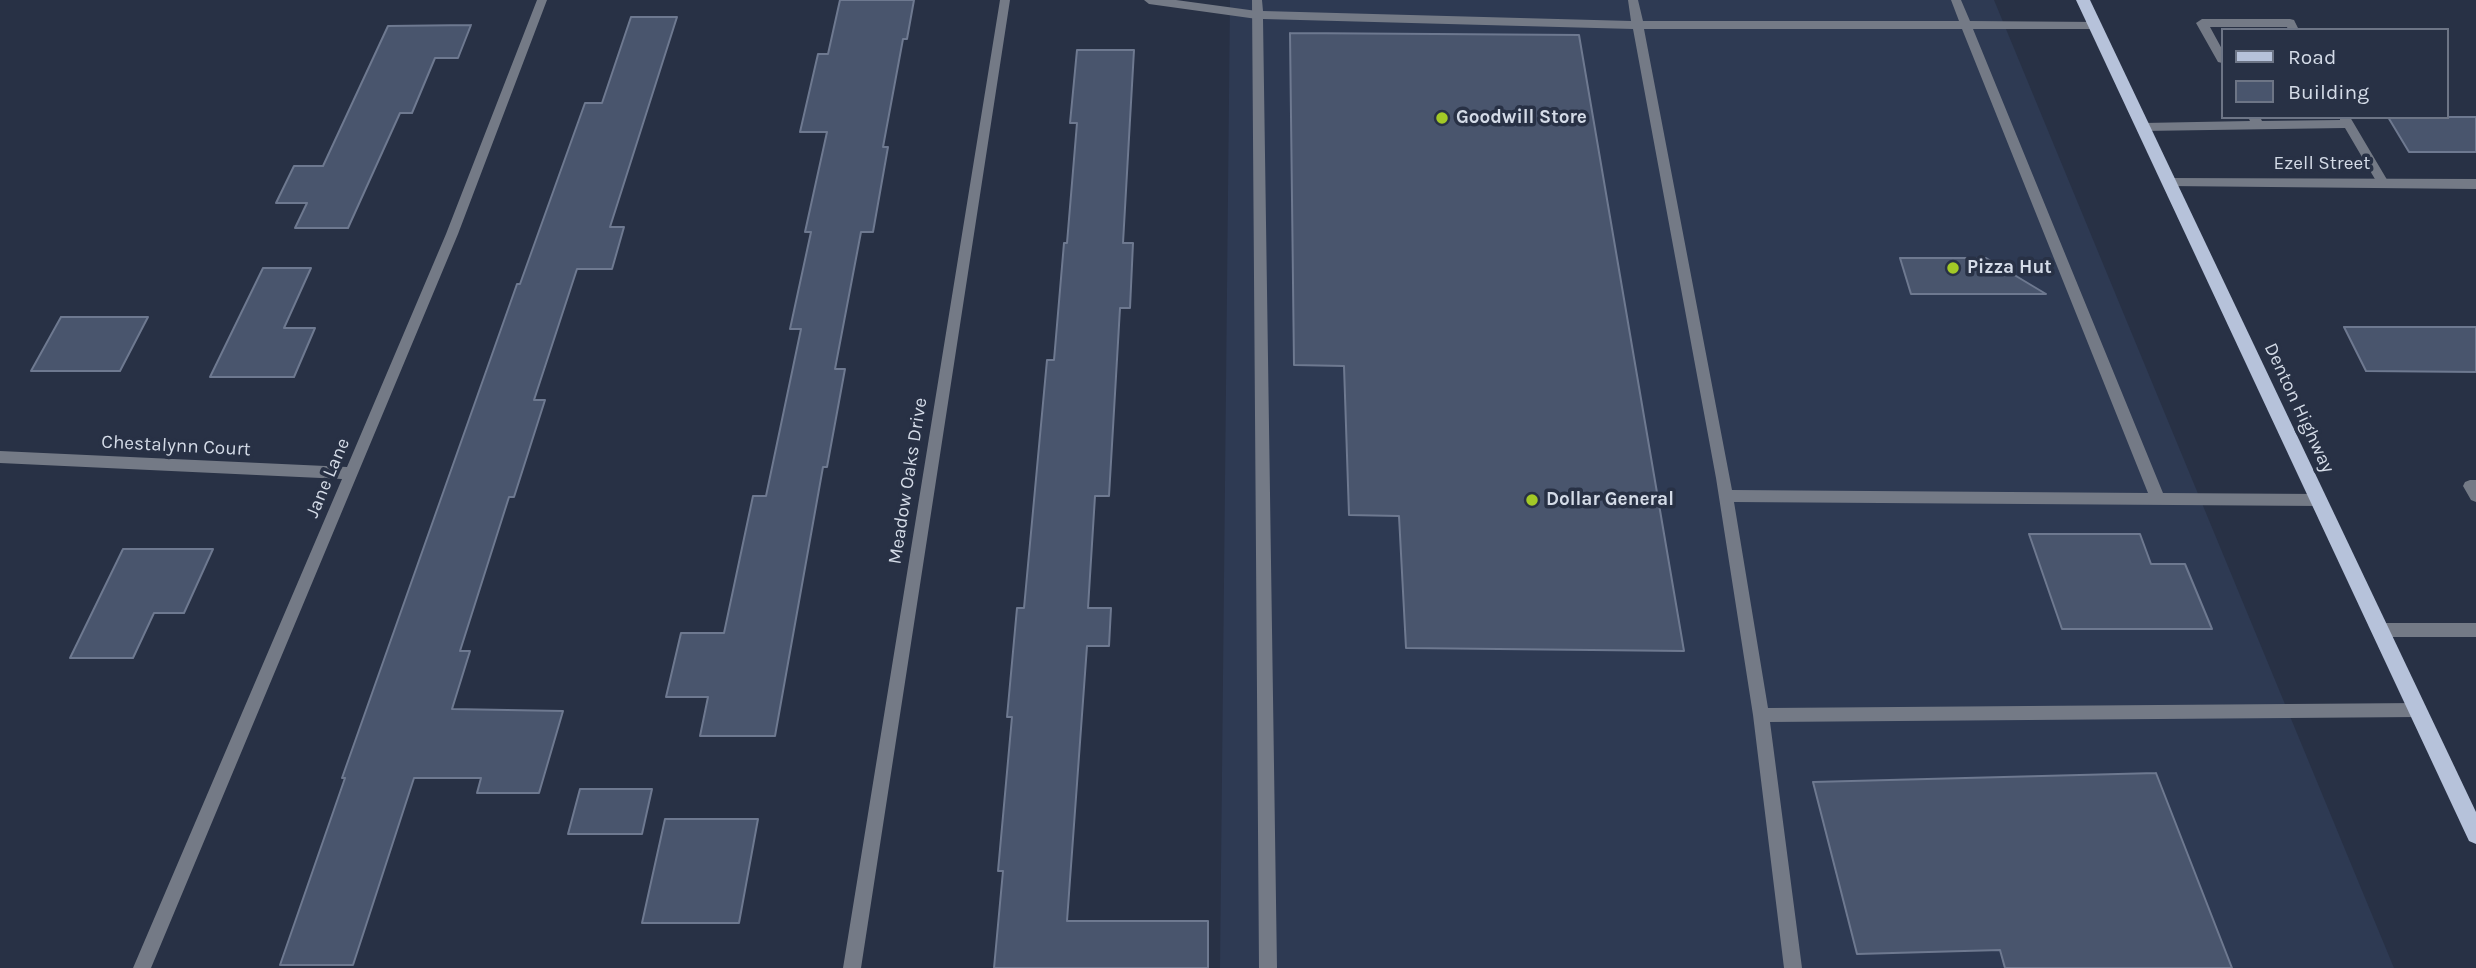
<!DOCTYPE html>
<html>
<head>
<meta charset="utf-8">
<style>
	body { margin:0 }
	#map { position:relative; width:2476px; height:968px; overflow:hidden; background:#283145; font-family:Karla,sans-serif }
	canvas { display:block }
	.legend { position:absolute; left:2221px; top:28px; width:228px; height:91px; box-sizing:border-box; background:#283145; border:2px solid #6d7586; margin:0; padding:9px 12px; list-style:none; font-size:21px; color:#d4dbe7 }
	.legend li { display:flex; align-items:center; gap:14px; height:35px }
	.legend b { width:35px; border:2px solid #6d7586 }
</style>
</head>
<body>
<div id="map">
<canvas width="2476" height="968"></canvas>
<ul class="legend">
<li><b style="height:9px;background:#b6c2da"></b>Road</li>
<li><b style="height:19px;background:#49556d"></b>Building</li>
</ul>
</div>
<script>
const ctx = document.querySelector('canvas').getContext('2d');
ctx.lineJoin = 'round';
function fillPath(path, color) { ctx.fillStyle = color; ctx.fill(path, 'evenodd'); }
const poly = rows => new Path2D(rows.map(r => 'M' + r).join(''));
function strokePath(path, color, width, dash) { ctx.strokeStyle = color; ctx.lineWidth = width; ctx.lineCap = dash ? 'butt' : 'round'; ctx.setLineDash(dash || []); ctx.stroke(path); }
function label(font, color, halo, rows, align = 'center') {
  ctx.font = font + ' Karla,sans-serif'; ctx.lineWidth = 7; ctx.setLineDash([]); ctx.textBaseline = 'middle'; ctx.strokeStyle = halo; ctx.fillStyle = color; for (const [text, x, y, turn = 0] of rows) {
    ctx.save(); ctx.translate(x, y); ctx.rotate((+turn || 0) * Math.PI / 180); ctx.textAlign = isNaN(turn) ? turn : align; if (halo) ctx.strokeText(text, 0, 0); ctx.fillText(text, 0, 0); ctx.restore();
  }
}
const built = poly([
	[1230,0,1994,0,2394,968,1220,968]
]);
const building = poly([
	[840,0,914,0,907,39,903,39,883,147,888,147,873,232,861,232,835,369,845,369,827,467,823,467,775,736,700,736,708,697,666,697,681,633,724,633,753,496,766,496,801,329,790,329,811,232,805,232,827,132,800,132,818,54,828,54,840,0],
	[631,17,677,17,610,227,624,227,612,269,577,269,534,400,545,400,514,497,509,497,460,651,470,651,452,709,563,711,539,793,477,793,481,778,414,778,353,965,280,965,345,778,342,778,517,284,520,284,585,103,602,103,631,17],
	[471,25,458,58,435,58,412,113,400,113,348,228,295,228,307,203,276,203,294,166,323,166,388,26,471,25],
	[1290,33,1579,35,1684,651,1406,648,1399,516,1349,515,1344,366,1294,365,1290,33],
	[1077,50,1134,50,1123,243,1133,243,1130,308,1120,308,1109,496,1095,496,1088,608,1111,608,1109,646,1087,646,1067,921,1208,921,1208,968,994,968,1003,871,998,871,1012,717,1007,717,1017,608,1024,608,1047,360,1054,360,1064,243,1067,243,1077,123,1070,123,1077,50],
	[2388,117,2476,117,2476,152,2409,152,2388,117],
	[1900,258,1986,258,2046,294,1911,294,1900,258],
	[263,268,311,268,284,328,315,328,294,377,210,377,263,268],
	[61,317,148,317,120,371,31,371,61,317],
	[2344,327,2476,327,2476,372,2366,371,2344,327],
	[2029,534,2140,534,2151,564,2185,564,2212,629,2062,629,2029,534],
	[123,549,213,549,184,613,154,613,133,658,70,658,123,549],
	[2156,773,2232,968,2005,968,2000,950,1857,954,1813,782,2156,773],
	[580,789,652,789,642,834,568,834,580,789],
	[665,819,758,819,739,923,642,923,665,819]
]);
const lane = poly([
	[1252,0,1262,0,1263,11,1631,21,1628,0,1638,0,1643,21,1959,21,1951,0,1961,0,1970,21,2099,22,2099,28,2095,29,1973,29,2163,493,2319,494,2324,496,2326,500,2324,504,2319,506,1734,502,1768,708,2418,703,2423,705,2426,710,2423,715,2418,717,1770,722,1802,968,1784,968,1753,715,1716,478,1633,29,1263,19,1277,968,1259,968,1252,0],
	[1644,29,1962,29,2148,493,1732,490,1644,29],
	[2202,19,2290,19,2294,20,2299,30,2288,30,2287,27,2210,27,2222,49,2222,63,2218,62,2196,23,2202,19],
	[2248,117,2260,117,2262,121,2340,120,2340,117,2350,117,2389,183,2387,186,2379,186,2345,128,2143,131,2137,127,2143,123,2250,121,2248,117],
	[2470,480,2476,480,2476,502,2471,500,2463,486,2465,482,2470,480],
	[2380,623,2476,623,2476,637,2380,637,2375,635,2373,630,2375,625,2380,623]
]);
const street = poly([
	[537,0,547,0,458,234,151,968,133,968,342,479,0,463,0,451,347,467,446,234,537,0],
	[1000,0,1010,0,861,968,843,968,1000,0],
	[1144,0,1176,0,1257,11,1263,15,1257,19,1149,4,1144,0],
	[2168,178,2476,179,2476,189,2168,186,2162,182,2168,178]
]);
const primary = poly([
	[2076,0,2090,0,2476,812,2476,844,2469,841,2076,0]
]);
const markers = [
	[1442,118,7,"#a3c926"],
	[1953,268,7,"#a3c926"],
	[1532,500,7,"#a3c926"]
];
const poiNames = [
	["Goodwill Store",1456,118],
	["Pizza Hut",1967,268],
	["Dollar General",1546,500]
];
const streetNames = [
	["Ezell Street",2322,164],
	["Denton Highway",2299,408,65],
	["Chestalynn Court",176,446,3],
	["Jane Lane",328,478,-67],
	["Meadow Oaks Drive",908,481,-81]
];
fillPath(built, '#2e3a53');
fillPath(building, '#49556d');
strokePath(building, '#6e7990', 2);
fillPath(lane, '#747a86');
fillPath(street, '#747a86');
fillPath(primary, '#b6c2da');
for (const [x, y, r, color] of markers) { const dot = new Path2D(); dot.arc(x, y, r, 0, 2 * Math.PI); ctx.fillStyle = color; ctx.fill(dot); strokePath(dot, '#283145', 2.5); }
label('bold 19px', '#d4dbe7', '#283145', poiNames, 'left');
label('19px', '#d4dbe7', '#283145', streetNames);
</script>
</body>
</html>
